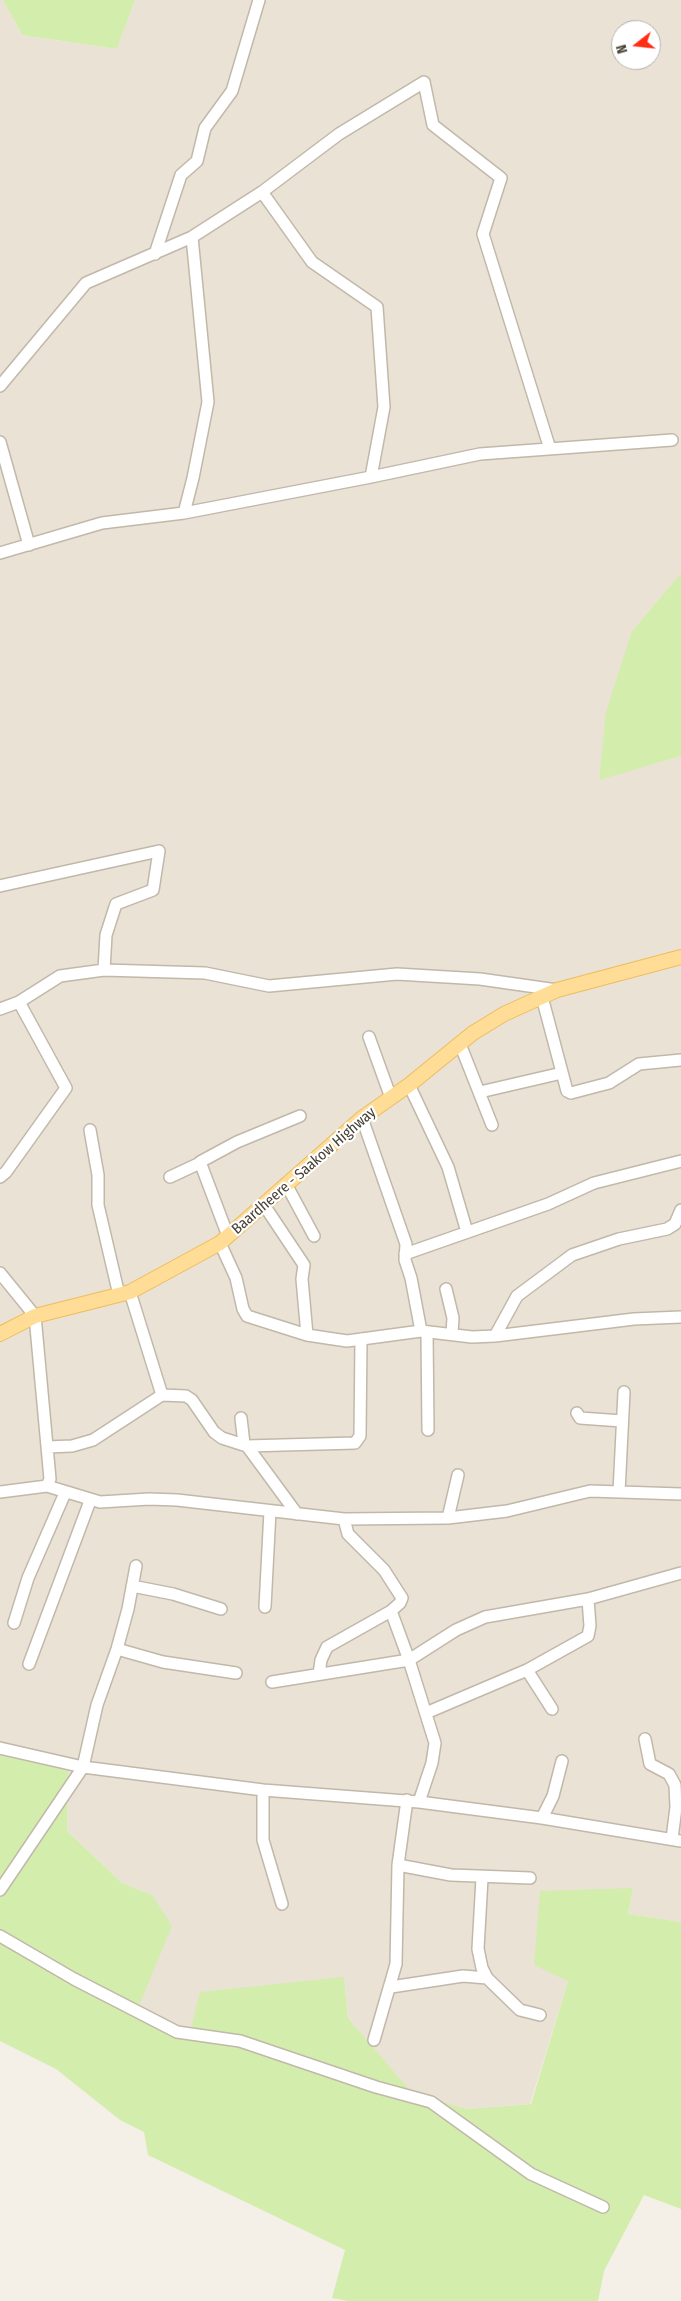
<!DOCTYPE html>
<html>
<head>
<meta charset="utf-8">
<style>
	body { margin:0 }
	#map { position:relative; width:681px; height:2301px; overflow:hidden; background:#f5f0e7; font-family:"Fira Sans Condensed",sans-serif }
	canvas { display:block }
	.north { position:absolute; left:611px; top:20px; width:50px; height:50px; box-sizing:border-box; background:#fff; border:1px solid #b6b3ae; border-radius:50%; rotate:254deg; font-size:14px; font-weight:700; line-height:20px; text-align:center; color:#494135 }
	.north::after { content:''; display:block; margin:auto; width:18px; height:22px; background:#ff2e14; clip-path:polygon(50% 0,100% 100%,50% 72%,0 100%) }
</style>
</head>
<body>
<div id="map">
<canvas width="681" height="2301"></canvas>
<div class="north">N</div>
</div>
<script>
const ctx = document.querySelector('canvas').getContext('2d');
ctx.lineJoin = 'round';
function fillPath(path, color) { ctx.fillStyle = color; ctx.fill(path, 'evenodd'); }
const poly = rows => new Path2D(rows.map(r => 'M' + r).join(''));
function strokePath(path, color, width, dash) { ctx.strokeStyle = color; ctx.lineWidth = width; ctx.lineCap = dash ? 'butt' : 'round'; ctx.setLineDash(dash || []); ctx.stroke(path); }
function label(font, color, halo, rows, align = 'center') {
  ctx.font = font + ' "Fira Sans Condensed",sans-serif'; ctx.lineWidth = 4.5; ctx.setLineDash([]); ctx.textBaseline = 'middle'; ctx.strokeStyle = halo; ctx.fillStyle = color; for (const [text, x, y, turn = 0] of rows) {
    ctx.save(); ctx.translate(x, y); ctx.rotate((+turn || 0) * Math.PI / 180); ctx.textAlign = isNaN(turn) ? turn : align; if (halo) ctx.strokeText(text, 0, 0); ctx.fillText(text, 0, 0); ctx.restore();
  }
}
const residential = poly([
	[0,0,3,0,22,35,117,49,135,0,681,0,681,573,632,631,599,779,681,756,681,1922,628,1914,633,1888,568,1981,530,2104,467,2109,412,2094,348,2018,344,1977,188,2041,134,2015,152,1895,122,1883,67,1831,68,1771,0,1750],
	[621,30,651,30,651,60,621,60]
]);
const green = poly([
	[3,0,135,0,117,49,22,35],
	[681,573,681,756,599,780,606,712,632,631],
	[0,1750,68,1771,67,1831,122,1883,152,1895,172,1926,135,2015,188,2041,200,1992,344,1977,348,2018,412,2093,467,2109,531,2104,568,1981,534,1965,540,1891,633,1888,628,1914,681,1922,681,2209,644,2195,604,2271,598,2301,348,2301,332,2298,345,2250,148,2155,144,2132,120,2120,56,2069,0,2041]
]);
const minor = poly([
	[262,192,339,134,424,82,433,125,501,178,483,234,550,449],
	[155,254,181,175,197,161,205,128,232,91,259,0],
	[0,386,86,283,192,237,262,192,312,262,377,307,384,407,371,477],
	[0,442,29,545],
	[184,513,193,478,208,402,192,237],
	[0,553,102,523,184,513,371,477,480,454,672,440],
	[0,886,159,851,153,890,116,904,106,935,104,970],
	[542,997,567,1091,571,1093,609,1083,639,1064,681,1060],
	[0,1009,19,1002,60,976,104,970,205,973,269,986,397,974,480,979,557,990],
	[369,1037,391,1098],
	[460,1044,492,1125],
	[409,1085,448,1167,467,1232],
	[480,1092,562,1073],
	[362,1118,406,1244,405,1260,411,1278,421,1331],
	[90,1130,98,1175,98,1205,119,1295],
	[0,1177,6,1172,66,1088,19,1002],
	[170,1177,200,1163],
	[286,1184,314,1236],
	[264,1205,304,1265,302,1279,307,1335],
	[228,1236,200,1162,237,1142,300,1116],
	[220,1243,236,1278,243,1309,247,1316,307,1335,347,1341,421,1331,472,1337,495,1336,634,1319,681,1317],
	[405,1254,548,1204,594,1183,681,1161],
	[0,1273,35,1316,50,1479,47,1486,0,1492],
	[446,1289,453,1318,452,1334],
	[130,1292,162,1395],
	[427,1332,428,1430],
	[495,1336,517,1296,572,1255,619,1239,667,1229,675,1224,681,1210],
	[577,1413,580,1418,622,1421],
	[241,1418,244,1444],
	[247,1446,355,1443,360,1436,361,1339],
	[47,1447,72,1446,93,1440,162,1395,186,1396,192,1400,214,1432,222,1438,247,1446,297,1514],
	[47,1486,100,1502,149,1499,177,1500,344,1519,448,1518,507,1511,590,1491,681,1494],
	[619,1492,624,1392],
	[448,1518,458,1475],
	[344,1519,348,1534,384,1570,402,1598,400,1603,391,1611,409,1660,435,1743,432,1763,419,1802],
	[132,1586,173,1594,221,1609],
	[265,1607,270,1511],
	[14,1623,28,1578,65,1493],
	[117,1649,163,1662,236,1673],
	[29,1664,90,1501],
	[527,1670,552,1709],
	[319,1674,321,1660,327,1647,391,1611],
	[272,1682,409,1660,456,1630,485,1617,588,1599,681,1573],
	[426,1713,527,1670,588,1636,590,1626,588,1599],
	[645,1739,650,1764,669,1774,675,1785,676,1807,672,1839],
	[0,1748,83,1767,263,1790,419,1802,542,1818,681,1841],
	[263,1790,263,1840,282,1904],
	[542,1818,553,1796,562,1761],
	[398,1865,451,1875,530,1878],
	[482,1878,478,1949,482,1968,487,1978,520,2010,540,2015],
	[0,1890,83,1767,97,1705,117,1649,128,1609,136,1566],
	[0,1936,74,1979,177,2032,240,2041,376,2087,431,2102,531,2174,603,2207],
	[391,1987,463,1976,487,1978],
	[374,2040,396,1964,398,1865,407,1800]
]);
const major = poly([
	[0,1334,35,1316,130,1292,220,1243,362,1118,409,1085,473,1033,504,1014,557,990,681,957]
]);
const streetNames = [
	["Baardheere - Saakow Highway",304,1171,-41]
];
fillPath(residential, '#e9e2d5');
fillPath(green, '#d3edad');
strokePath(minor, '#c1b8a9', 14);
strokePath(major, '#eebc5d', 16);
strokePath(minor, '#fff', 11);
strokePath(major, '#ffdd96', 14);
label('15px', '#494135', '#fff', streetNames);
</script>
</body>
</html>
